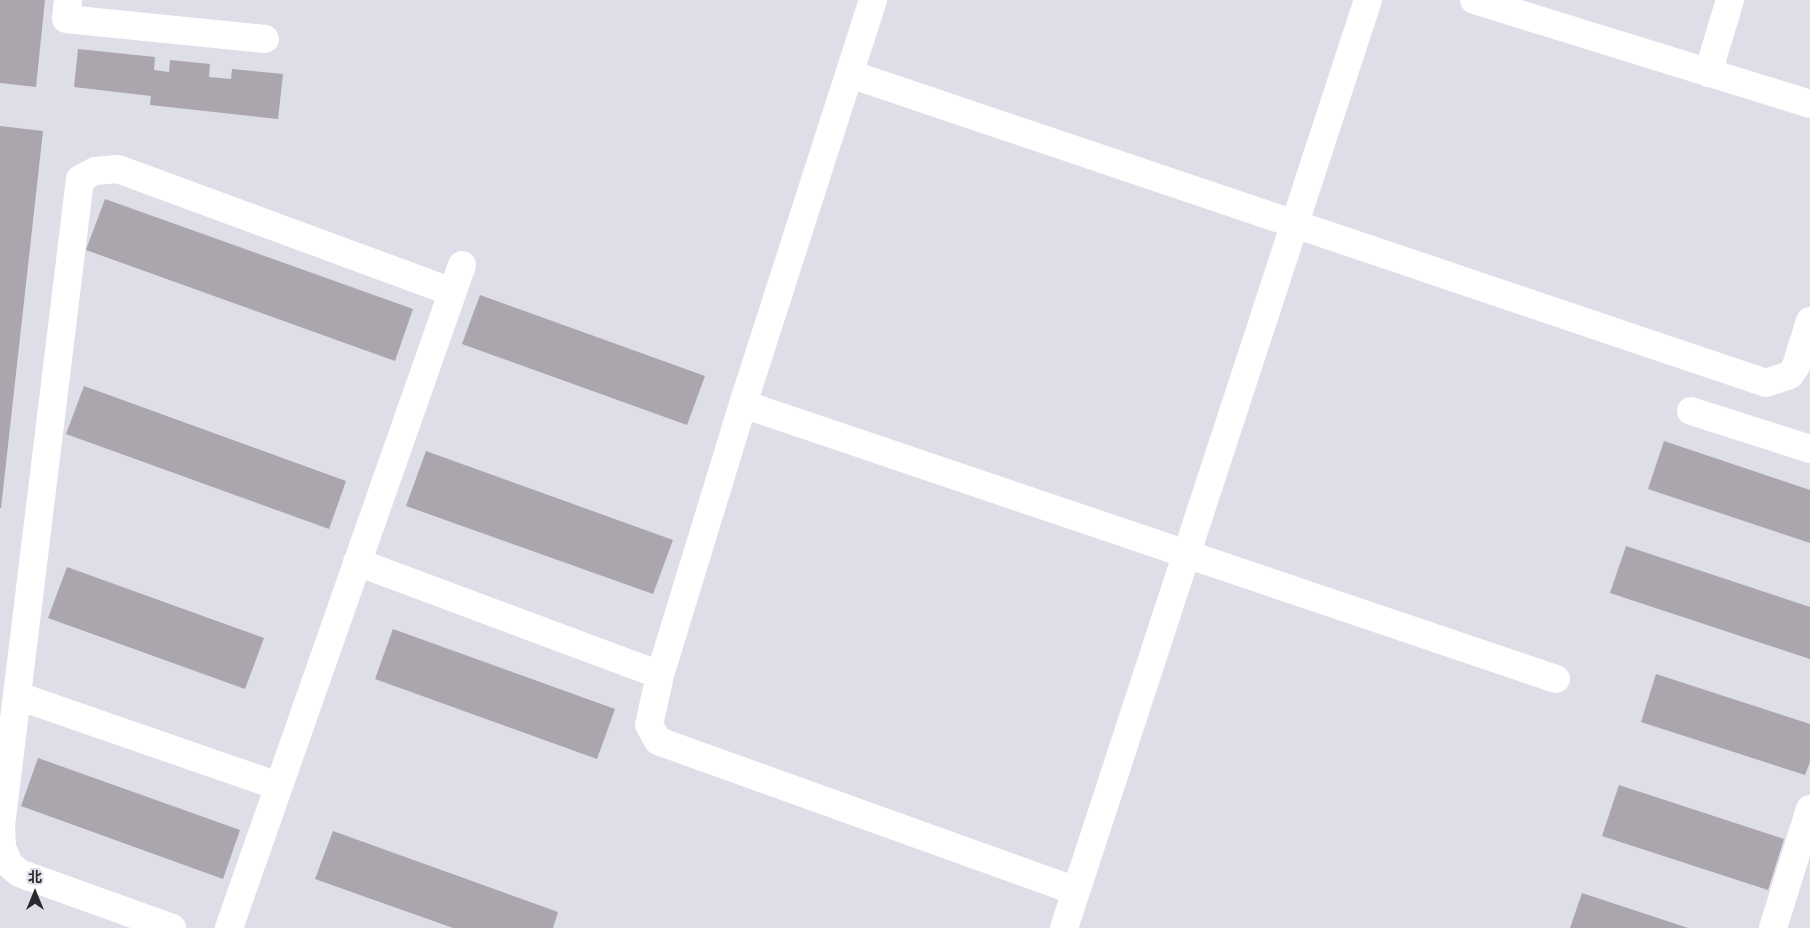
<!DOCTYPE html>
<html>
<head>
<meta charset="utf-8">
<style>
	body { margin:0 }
	#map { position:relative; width:1810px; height:928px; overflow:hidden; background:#dddee8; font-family:Bitter,"Noto Sans SC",serif }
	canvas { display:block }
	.north { position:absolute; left:10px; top:868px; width:50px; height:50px; -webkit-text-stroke:4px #dddee8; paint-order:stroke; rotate:0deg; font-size:14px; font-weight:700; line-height:20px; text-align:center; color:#292a2e }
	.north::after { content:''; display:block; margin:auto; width:18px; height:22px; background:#292a2e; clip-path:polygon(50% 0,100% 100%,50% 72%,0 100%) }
</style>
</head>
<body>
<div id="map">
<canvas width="1810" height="928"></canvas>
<div class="north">北</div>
</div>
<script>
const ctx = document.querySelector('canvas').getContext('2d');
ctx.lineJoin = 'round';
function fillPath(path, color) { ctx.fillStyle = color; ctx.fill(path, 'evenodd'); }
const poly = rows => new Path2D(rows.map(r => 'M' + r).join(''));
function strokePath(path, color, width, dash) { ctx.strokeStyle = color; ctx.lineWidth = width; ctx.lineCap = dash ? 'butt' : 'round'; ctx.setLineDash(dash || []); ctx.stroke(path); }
const building = poly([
	[0,0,45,0,36,87,0,83],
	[78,49,155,57,154,70,169,72,170,60,210,64,209,77,231,79,232,69,283,74,278,119,150,105,151,96,74,87],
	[0,126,43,131,1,508,0,508],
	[105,199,413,309,395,361,86,250],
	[480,295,705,376,687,425,462,344],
	[84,386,346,481,329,529,66,434],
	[1664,441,1810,490,1810,543,1648,489],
	[426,451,673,540,653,594,406,506],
	[1626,546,1810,607,1810,659,1610,593],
	[67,567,264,638,245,689,48,618],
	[393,629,615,709,597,759,375,679],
	[1656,674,1810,724,1810,762,1805,775,1641,722],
	[38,758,240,830,223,879,21,806],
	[1619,785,1784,839,1768,890,1602,836],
	[333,831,558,912,553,928,453,928,315,879],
	[1582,893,1688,928,1570,928]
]);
const minor = poly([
	[68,0,66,19,265,39],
	[873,0,743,404,660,675,649,725,658,741,1076,891],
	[1474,0,1810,104],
	[1708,73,1730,0],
	[850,74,1766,383,1790,375,1796,366,1810,321],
	[743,404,1556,679],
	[1691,411,1810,449],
	[357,562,660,675],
	[18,696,278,786],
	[172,928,19,873,9,864,2,847,1,826,80,179,95,171,118,169,452,292],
	[229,928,462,265],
	[1064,928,1368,0],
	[1773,928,1810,809]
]);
fillPath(building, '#aba5ad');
strokePath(minor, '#fff', 28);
</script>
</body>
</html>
